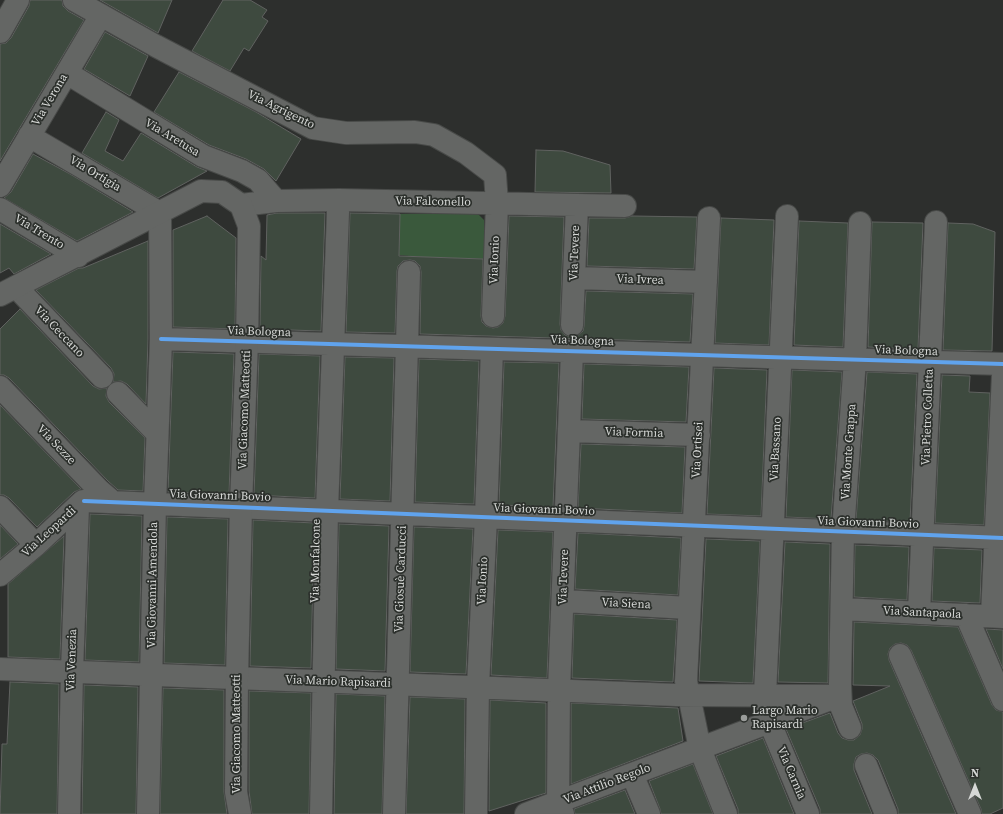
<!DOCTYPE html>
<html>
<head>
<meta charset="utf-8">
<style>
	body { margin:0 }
	#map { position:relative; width:1003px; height:814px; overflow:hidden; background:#2d2f2d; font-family:"Source Serif 4",serif }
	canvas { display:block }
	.north { position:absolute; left:955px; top:766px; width:40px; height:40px; -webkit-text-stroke:3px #2c302c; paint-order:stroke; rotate:0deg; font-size:11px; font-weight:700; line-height:16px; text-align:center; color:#d6d8d6 }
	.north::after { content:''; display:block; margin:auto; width:14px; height:18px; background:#d6d8d6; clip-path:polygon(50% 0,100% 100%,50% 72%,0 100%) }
</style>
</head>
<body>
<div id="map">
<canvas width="1003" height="814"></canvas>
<div class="north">N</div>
</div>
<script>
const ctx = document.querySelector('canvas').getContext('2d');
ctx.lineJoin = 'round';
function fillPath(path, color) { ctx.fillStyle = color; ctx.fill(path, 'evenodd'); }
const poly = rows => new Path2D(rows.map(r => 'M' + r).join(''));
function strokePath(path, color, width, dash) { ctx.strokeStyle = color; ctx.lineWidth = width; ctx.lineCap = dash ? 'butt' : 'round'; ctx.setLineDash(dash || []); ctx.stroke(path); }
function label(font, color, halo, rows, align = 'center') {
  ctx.font = font + ' "Source Serif 4",serif'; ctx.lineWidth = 3.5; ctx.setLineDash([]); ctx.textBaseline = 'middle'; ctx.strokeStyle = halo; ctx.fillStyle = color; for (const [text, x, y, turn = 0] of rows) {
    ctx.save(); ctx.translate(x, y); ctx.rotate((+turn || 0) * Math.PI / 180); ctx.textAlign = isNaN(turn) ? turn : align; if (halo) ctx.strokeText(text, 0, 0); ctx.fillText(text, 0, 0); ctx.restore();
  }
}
const green = poly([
	[477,213,484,220,485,259,421,257,399,255,400,214]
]);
const building = poly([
	[30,0,62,0,63,6,68,11,84,20,0,161,0,44,6,43,11,38,29,6,30,0],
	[100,0,172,0,158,33,100,0],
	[223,0,250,0,267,10,262,17,268,21,249,51,244,48,230,71,192,51,223,0],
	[105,32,148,56,130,96,84,69,105,32],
	[179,72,256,112,301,139,276,181,264,169,246,159,209,145,154,112,179,72],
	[106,112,119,120,105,151,123,161,141,133,197,167,207,171,158,198,82,153,106,112],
	[536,150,563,151,610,165,611,193,535,192,536,150],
	[33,154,70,174,133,212,77,241,4,198,11,192,33,154],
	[277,213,325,213,321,331,260,329,261,256,266,260,267,215,277,213],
	[350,213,400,214,399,256,483,259,481,316,482,322,486,326,493,328,498,327,503,323,505,316,509,216,564,217,560,324,561,330,565,335,571,337,577,336,583,331,584,326,586,291,693,294,690,342,420,334,421,272,420,266,415,261,410,260,403,261,398,266,397,271,395,333,346,332,350,213],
	[207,216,236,238,235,329,173,327,173,230,207,216],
	[632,216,697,217,694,269,587,266,589,218,625,218,632,216],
	[721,218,774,220,769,345,715,343,721,218],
	[799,221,848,223,843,347,794,345,799,221],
	[872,222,923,223,918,349,868,347,872,222],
	[948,223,973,224,995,232,992,351,943,350,948,223],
	[0,224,51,254,14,274,9,268,0,273,0,224],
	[148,241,148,339,146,404,127,384,121,381,113,382,114,374,111,368,36,290,79,268,83,268,148,241],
	[20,309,93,386,99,389,107,388,106,396,109,402,145,438,143,491,118,490,108,481,9,378,4,375,0,375,0,329,20,309],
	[173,352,234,354,229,494,168,492,173,352],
	[259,354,320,356,315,498,254,495,259,354],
	[345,357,394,358,390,501,340,499,345,357],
	[419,359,479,361,474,504,415,502,419,359],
	[504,362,559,363,553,507,499,505,504,362],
	[584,364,689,367,686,422,582,419,584,364],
	[714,368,767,370,761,516,707,514,714,368],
	[792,370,842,372,831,519,786,517,792,370],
	[867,372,917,374,910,522,856,520,867,372],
	[942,375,970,376,969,392,990,393,984,525,935,523,942,375],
	[0,405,81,489,74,492,37,527,9,498,4,495,0,495,0,405],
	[581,444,685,447,682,513,578,508,581,444],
	[90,514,142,516,139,662,85,660,90,514],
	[167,517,228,519,225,665,164,663,167,517],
	[253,520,314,523,311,668,250,666,253,520],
	[339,524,389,526,385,671,336,669,339,524],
	[0,525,18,544,0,559,0,525],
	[414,527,473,529,466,674,410,672,414,527],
	[498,530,553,532,547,678,491,675,498,530],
	[578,533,681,538,678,595,575,589,578,533],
	[64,536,60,659,8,657,8,584,64,536],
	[706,539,760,541,753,683,699,681,706,539],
	[785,542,830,544,828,683,778,682,785,542],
	[855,545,909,547,907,600,854,597,855,545],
	[934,548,982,550,980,603,932,601,934,548],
	[574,614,677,620,673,682,572,678,574,614],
	[854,622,958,627,992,705,996,710,1003,712,1003,808,990,814,982,814,981,809,911,650,907,645,901,643,895,644,890,648,888,654,889,660,956,814,898,814,898,809,878,760,873,755,867,753,861,754,856,757,854,764,854,770,872,814,820,814,820,809,786,729,830,713,838,733,842,738,848,740,854,740,860,735,862,729,862,724,853,701,890,686,853,685,854,622],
	[986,629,1003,630,1003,669,986,629],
	[10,682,59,684,57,814,0,814,2,744,7,744,10,682],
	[84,685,138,687,136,814,82,814,84,685],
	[163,688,224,690,224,792,227,814,160,814,163,688],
	[249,691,311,693,309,814,252,814,249,791,249,691],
	[336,694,385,696,382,814,334,814,336,694],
	[410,697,465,699,464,814,406,814,410,697],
	[490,700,546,703,546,793,489,811,490,700],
	[571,703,678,708,683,741,571,784,571,703],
	[763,738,794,814,738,814,738,809,716,756,763,738],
	[693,764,713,814,661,814,660,809,649,781,693,764],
	[625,790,635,814,575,814,574,809,625,790]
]);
const minor = poly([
	[74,0,156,46,313,128,346,133,415,132,434,135,466,153,495,175,497,203,493,316],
	[0,32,18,0],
	[67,73,203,156,242,171,258,180,276,201],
	[29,136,160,213,161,339,155,504,148,814],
	[0,186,101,15],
	[241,205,276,201,339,200,625,206],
	[787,216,765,695,770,723,808,814],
	[709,218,686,681,700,749,726,814],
	[574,278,706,282],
	[16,287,102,377],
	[572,325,577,205],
	[161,339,1003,364],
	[0,387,99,490,113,502],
	[118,393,157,433],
	[569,431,699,435],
	[84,501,1003,538],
	[0,507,36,545],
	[0,575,36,545,83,501],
	[563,601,689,608],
	[842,609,1003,617],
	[919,613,936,222],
	[966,615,1003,700],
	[992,616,1003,374],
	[900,655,970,814],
	[0,669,676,695,840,696],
	[850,728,841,706,840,684,843,532,855,359,860,223],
	[866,765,886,814],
	[632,774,649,814],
	[69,814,72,671,78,506],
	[321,814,327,511,338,212],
	[394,814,409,272],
	[476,814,478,687,486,517,492,349],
	[526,814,828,700],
	[563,814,558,802,559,690,572,351]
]);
const major = poly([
	[0,209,78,256],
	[0,295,201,191,222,192,241,205,249,226,247,341,241,507,237,678,236,792,240,814]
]);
const cycleway = poly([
	[161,339,1003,364],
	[84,501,1003,538]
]);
const markers = [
	[744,718,4,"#9b9d9b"]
];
const streetNames = [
	["Via Verona",50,100,-59],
	["Via Agrigento",281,110,26],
	["Via Aretusa",172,138,31],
	["Via Ortigia",95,174,31],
	["Via Falconello",433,202,1],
	["Via Trento",39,232,31],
	["Via Tevere",575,253,-88],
	["Via Ionio",495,260,-88],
	["Via Ivrea",640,280,2],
	["Via Ceccano",59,332,46],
	["Via Bologna",259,332,2],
	["Via Bologna",582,341,2],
	["Via Bologna",906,351,2],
	["Via Giacomo Matteotti",245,410,-88],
	["Via Pietro Colletta",928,417,-88],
	["Via Formia",634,433,2],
	["Via Sezze",56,445,46],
	["Via Bassano",776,449,-87],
	["Via Ortisei",698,450,-87],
	["Via Monte Grappa",849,452,-86],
	["Via Giovanni Bovio",220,496,2],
	["Via Giovanni Bovio",544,510,2],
	["Via Giovanni Bovio",868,523,2],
	["Via Leopardi",49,532,-42],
	["Via Monfalcone",316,561,-89],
	["Via Tevere",564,577,-88],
	["Via Giosuè Carducci",401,579,-88],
	["Via Ionio",483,581,-87],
	["Via Giovanni Amendola",153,585,-89],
	["Via Siena",626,604,3],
	["Via Santapaola",922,613,3],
	["Via Venezia",72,660,-88],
	["Via Mario Rapisardi",338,682,2],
	["Via Giacomo Matteotti",237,734,-90],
	["Via Carnia",791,773,67],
	["Via Attilio Regolo",607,784,-21]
];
const poiNames = [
	["Largo Mario",752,711],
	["Rapisardi",752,725]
];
fillPath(green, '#3a593c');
fillPath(building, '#3e4a3f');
strokePath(building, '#606260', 1);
strokePath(minor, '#484a48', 24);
strokePath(major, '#484a48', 24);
strokePath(minor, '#646664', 22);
strokePath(major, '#646664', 22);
strokePath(cycleway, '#60a3ed', 4);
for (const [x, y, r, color] of markers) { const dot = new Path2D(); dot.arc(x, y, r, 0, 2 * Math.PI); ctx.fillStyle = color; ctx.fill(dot); strokePath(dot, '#2c302c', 1.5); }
label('12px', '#d6d8d6', '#2c302c', streetNames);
label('12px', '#d6d8d6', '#2c302c', poiNames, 'left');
</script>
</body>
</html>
